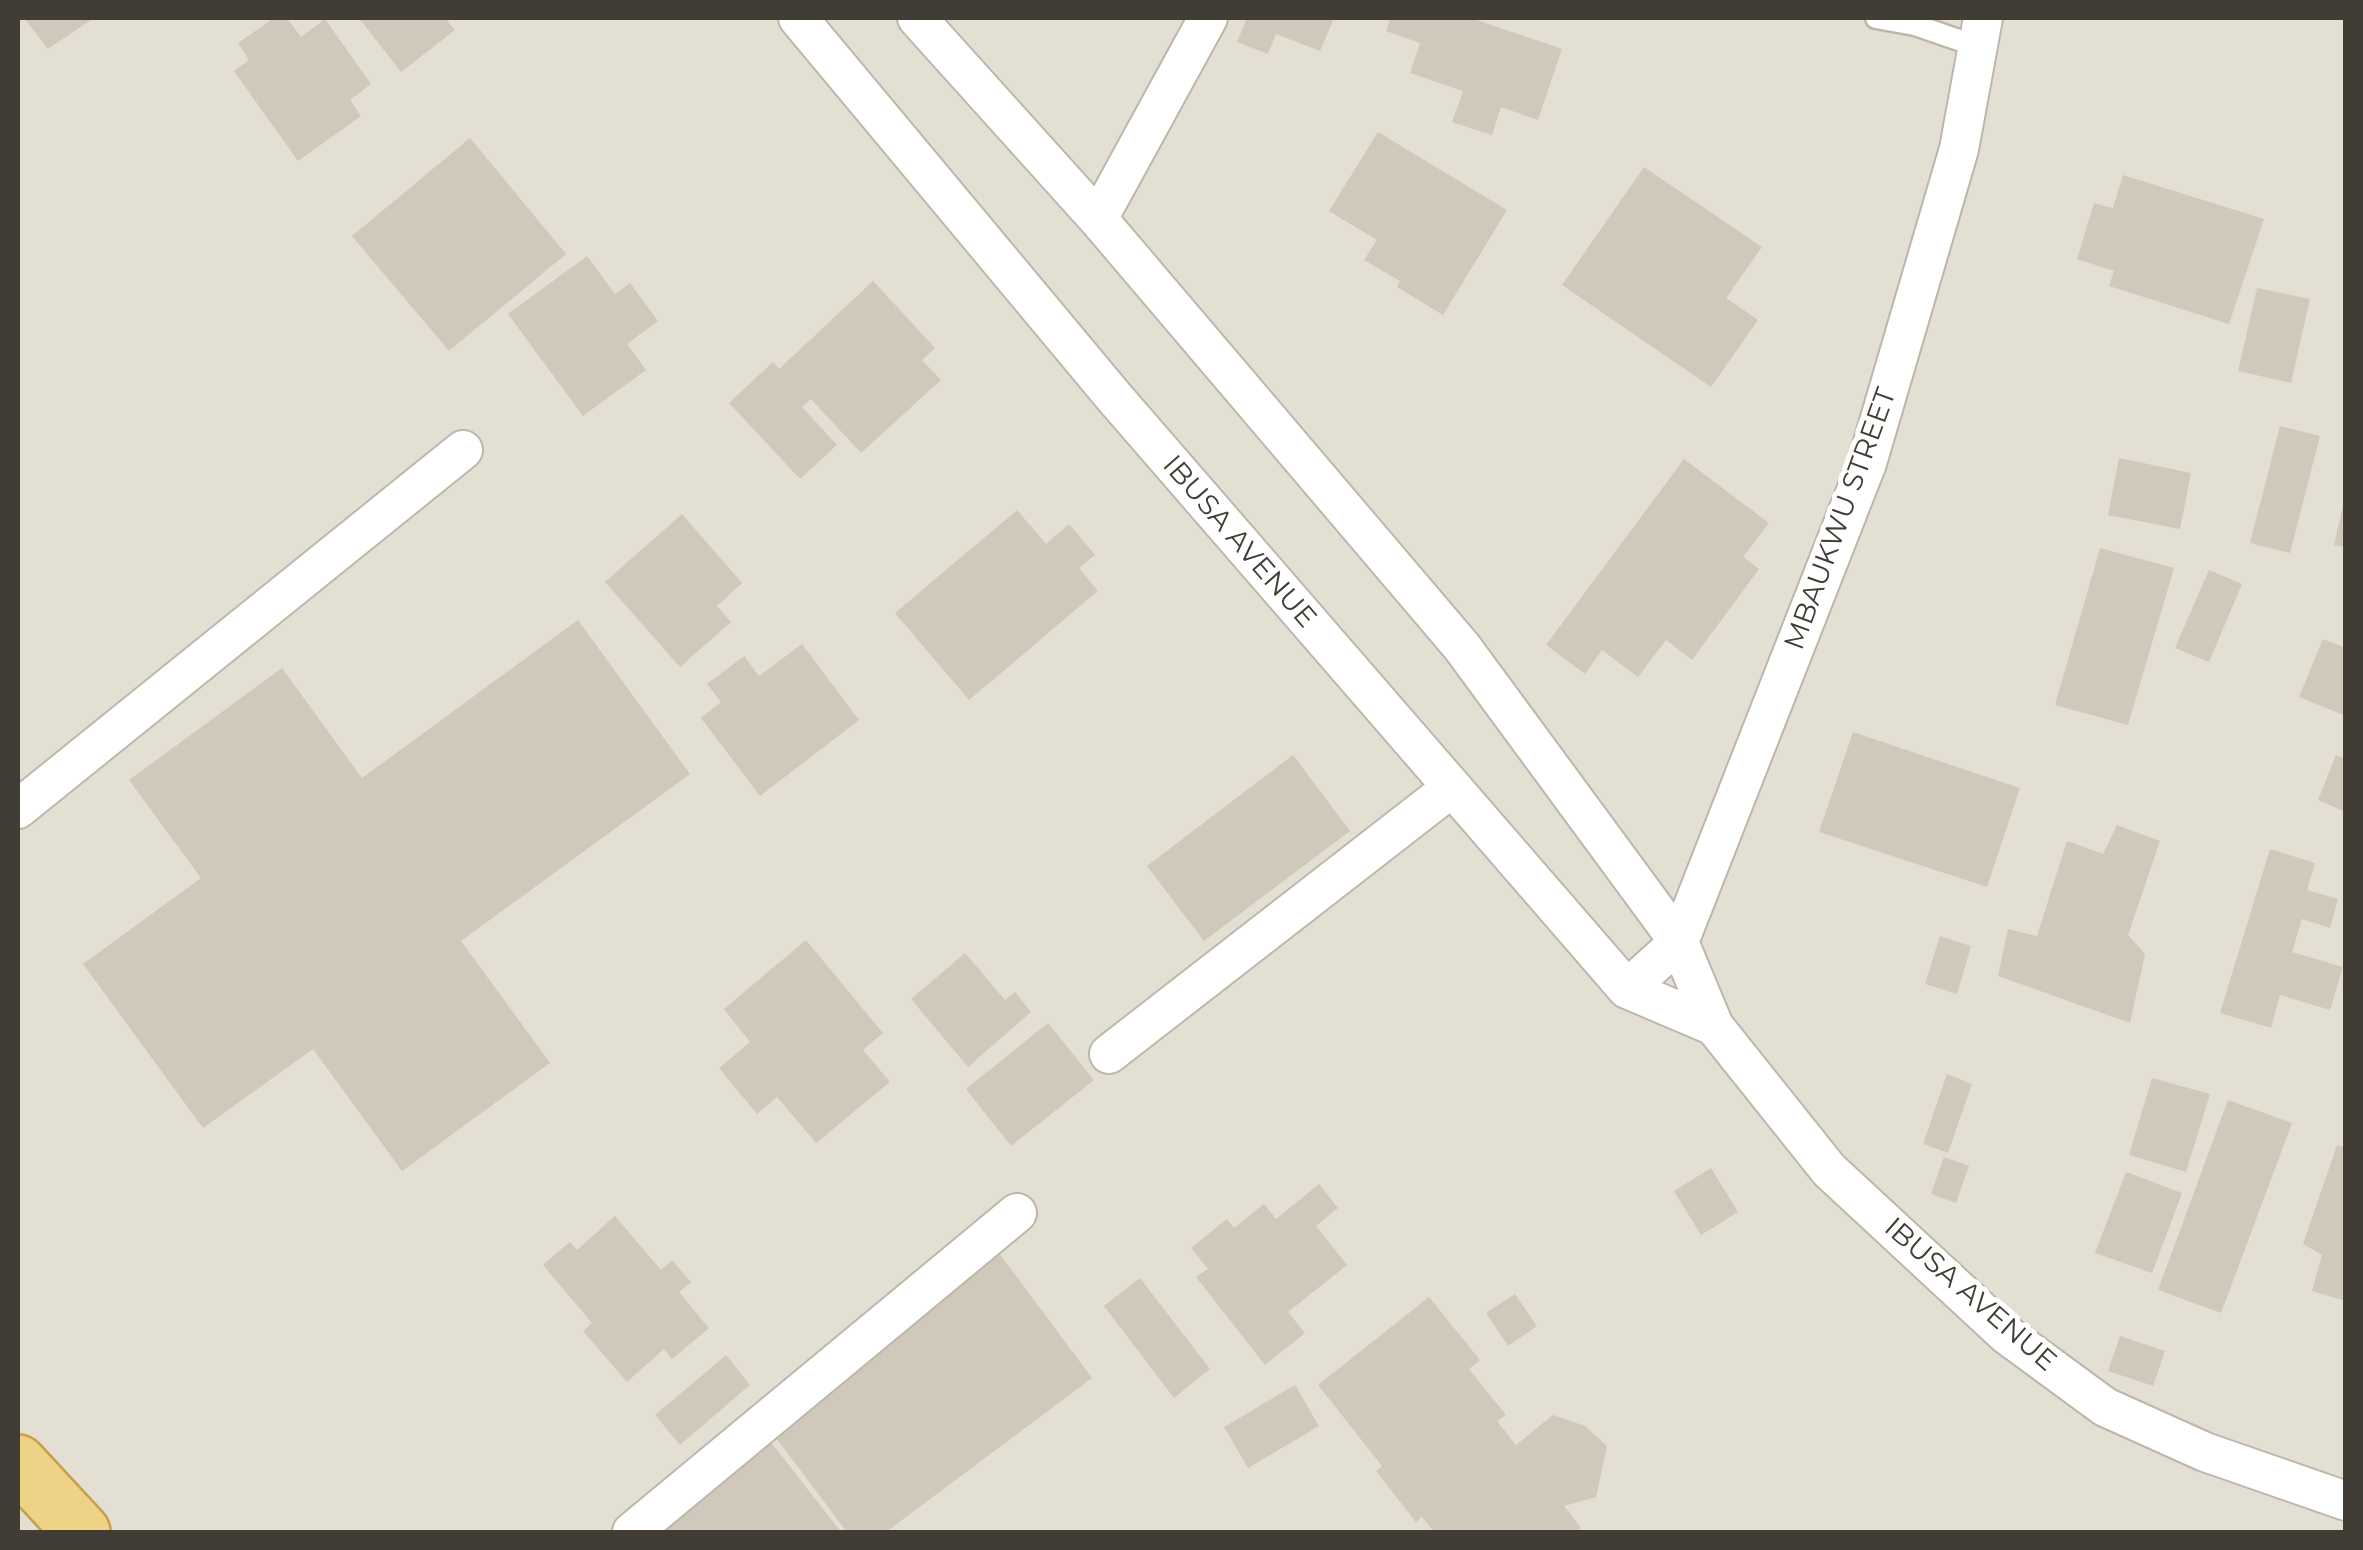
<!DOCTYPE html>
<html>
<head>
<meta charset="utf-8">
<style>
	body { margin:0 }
	#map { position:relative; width:2363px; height:1550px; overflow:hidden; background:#f0ede4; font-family:Montserrat,sans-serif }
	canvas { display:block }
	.frame { position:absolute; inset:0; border:20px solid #413d35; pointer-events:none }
</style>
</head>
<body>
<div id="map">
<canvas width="2363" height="1550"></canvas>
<div class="frame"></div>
</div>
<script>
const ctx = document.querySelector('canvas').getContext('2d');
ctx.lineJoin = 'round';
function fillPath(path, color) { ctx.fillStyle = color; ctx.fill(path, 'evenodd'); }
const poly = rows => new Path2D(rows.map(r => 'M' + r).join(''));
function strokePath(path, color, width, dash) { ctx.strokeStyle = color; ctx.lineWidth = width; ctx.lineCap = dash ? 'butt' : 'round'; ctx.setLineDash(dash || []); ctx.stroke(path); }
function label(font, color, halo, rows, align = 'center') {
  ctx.font = font + ' Montserrat,sans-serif'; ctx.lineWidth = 10; ctx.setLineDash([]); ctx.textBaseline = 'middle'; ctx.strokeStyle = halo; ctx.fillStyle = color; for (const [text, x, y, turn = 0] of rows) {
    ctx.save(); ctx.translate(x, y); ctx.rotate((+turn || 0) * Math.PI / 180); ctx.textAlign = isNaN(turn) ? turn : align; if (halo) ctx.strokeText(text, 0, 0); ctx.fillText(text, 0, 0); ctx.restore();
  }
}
const residential = poly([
	[18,18,2345,18,2345,1532,18,1532]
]);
const building = poly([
	[24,18,94,18,48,49],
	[274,18,287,18,301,37,325,19,371,84,350,100,361,116,298,161,234,71,249,60,238,43],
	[359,18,445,18,455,30,401,72],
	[1247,18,1334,18,1320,51,1276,34,1268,54,1237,42],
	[1390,18,1471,18,1562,49,1538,120,1501,107,1492,135,1452,122,1463,91,1410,73,1420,43,1386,31],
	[1378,132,1507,210,1443,315,1397,287,1400,281,1364,260,1377,240,1329,211],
	[470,138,566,254,449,351,352,236],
	[1644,167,1762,247,1726,298,1758,320,1711,387,1562,285],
	[2123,175,2264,219,2229,324,2109,286,2114,271,2077,259,2094,203,2113,208],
	[587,256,615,294,630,283,658,321,627,344,646,370,583,416,508,314],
	[873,281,935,348,922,360,941,380,861,453,811,399,802,407,837,445,800,479,729,403,773,362,779,369],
	[2257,288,2310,299,2291,383,2238,371],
	[2280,426,2320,436,2290,553,2250,543],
	[2119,458,2191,473,2180,529,2108,515],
	[1684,459,1769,523,1743,557,1759,569,1692,660,1666,640,1638,677,1602,650,1585,674,1546,645],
	[2344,501,2346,501,2346,547,2334,545],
	[1017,510,1046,544,1069,524,1095,555,1079,568,1098,591,969,700,895,613],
	[682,514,742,583,717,606,731,622,680,667,605,582],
	[2100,548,2174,568,2128,725,2055,705],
	[2209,570,2242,584,2209,662,2175,648],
	[578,620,690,774,461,941,550,1063,402,1171,313,1049,203,1128,83,964,201,878,129,780,282,668,362,778],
	[2323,639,2346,648,2346,716,2299,697],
	[802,644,859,720,760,796,701,718,721,702,707,684,744,656,759,676],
	[1853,732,2020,788,1987,887,1819,832],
	[1293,755,1350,831,1204,941,1147,866],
	[2336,755,2346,759,2346,812,2318,800],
	[2117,825,2160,841,2128,935,2145,954,2130,1023,1998,976,2008,929,2037,936,2067,841,2103,854],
	[2270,849,2315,863,2307,890,2338,899,2330,928,2302,919,2292,952,2343,967,2330,1010,2280,995,2271,1028,2220,1013],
	[1940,936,1971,946,1957,994,1925,984],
	[806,940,883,1033,863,1050,890,1082,816,1143,777,1097,757,1114,719,1068,750,1042,724,1009],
	[965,953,1005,1000,1015,992,1031,1012,968,1067,911,999],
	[1048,1023,1094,1080,1011,1146,966,1089],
	[1947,1074,1972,1084,1948,1153,1923,1144],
	[2152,1078,2210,1094,2186,1172,2129,1155],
	[2228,1100,2292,1123,2221,1313,2158,1290],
	[2337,1145,2346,1147,2346,1301,2312,1291,2322,1255,2303,1244],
	[1944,1157,1969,1166,1956,1203,1931,1194],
	[1711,1168,1738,1212,1701,1235,1674,1191],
	[2126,1172,2182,1193,2152,1273,2095,1253],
	[1319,1184,1338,1208,1316,1226,1347,1265,1288,1312,1305,1333,1265,1365,1196,1277,1208,1269,1191,1248,1227,1219,1234,1228,1264,1204,1276,1219],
	[615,1216,661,1270,672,1260,691,1282,679,1292,709,1328,672,1359,664,1349,627,1382,583,1331,592,1323,543,1265,570,1242,577,1250],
	[999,1253,1092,1378,886,1532,847,1532,767,1426],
	[1140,1278,1210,1369,1174,1398,1104,1306],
	[1515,1294,1537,1326,1508,1346,1486,1313],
	[1429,1297,1480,1360,1469,1369,1506,1415,1497,1421,1516,1445,1553,1415,1585,1426,1607,1446,1596,1497,1564,1506,1581,1528,1575,1532,1434,1532,1422,1517,1416,1522,1376,1471,1382,1466,1318,1385],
	[2120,1336,2165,1351,2153,1386,2108,1371],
	[726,1355,750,1385,680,1445,655,1415],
	[1295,1385,1319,1426,1248,1468,1224,1427],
	[766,1436,841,1532,646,1532]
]);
const service = poly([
	[1876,18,1915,25,1979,47]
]);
const minor = poly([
	[798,18,1114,397,1627,989,1714,1026],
	[917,18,1098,219,1462,647,1679,942,1714,1026,1829,1170,2007,1335,2105,1407,2205,1452,2346,1501],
	[1098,219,1208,18],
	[18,809,463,450],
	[1627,989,1679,942,1867,463,1959,149,1983,18],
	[1109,1054,1450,789],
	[632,1532,1017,1213]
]);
const trunk = poly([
	[18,1463,82,1532]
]);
const streetNames = [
	["MBAUKWU STREET",1841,519,-70],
	["IBUSA AVENUE",1239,542,49],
	["IBUSA AVENUE",1970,1295,41]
];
fillPath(residential, '#e3dfd3');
fillPath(building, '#d0c9bb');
strokePath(service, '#bdb7ab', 25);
strokePath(minor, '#bdb7ab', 42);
strokePath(trunk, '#c99f45', 60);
strokePath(service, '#fff', 20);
strokePath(minor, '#fff', 38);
strokePath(trunk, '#eed387', 55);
label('28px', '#413d35', '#fff', streetNames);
</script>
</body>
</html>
